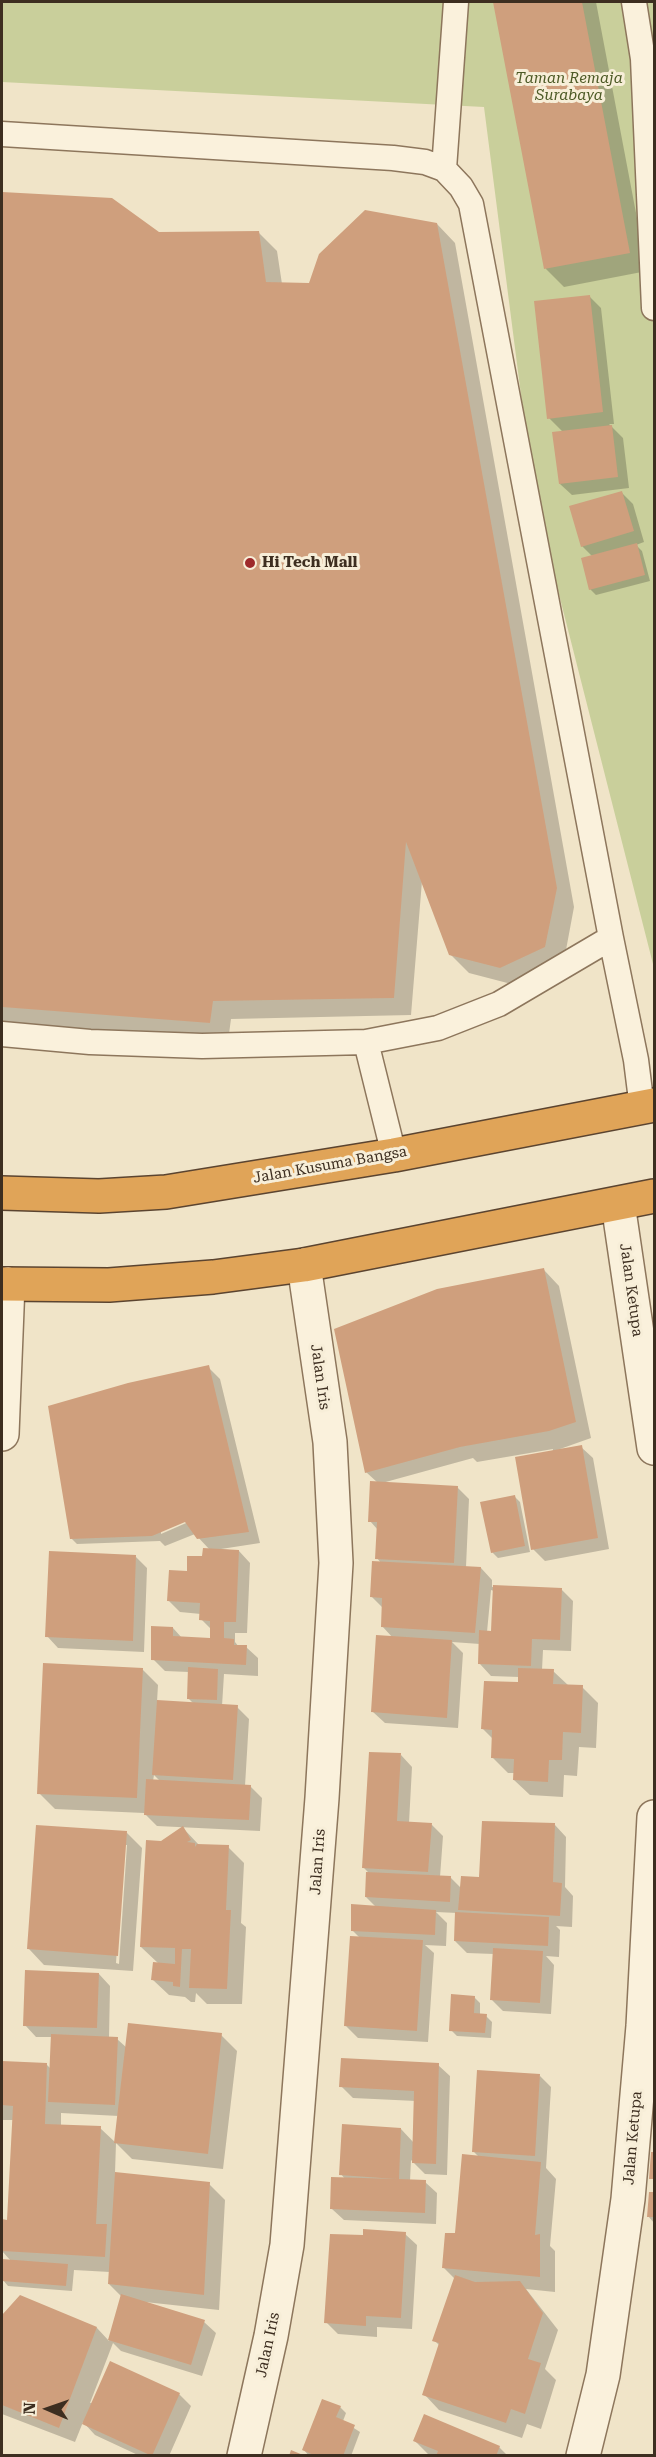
<!DOCTYPE html>
<html>
<head>
<meta charset="utf-8">
<style>
	body { margin:0 }
	#map { position:relative; width:656px; height:2457px; overflow:hidden; background:#f0e4c8; font-family:"Roboto Serif",serif }
	canvas { display:block }
	.frame { position:absolute; inset:0; border:3px solid #3d2e20; pointer-events:none }
	.north { position:absolute; left:18px; top:2379px; width:60px; height:60px; -webkit-text-stroke:4px #f7eed8; paint-order:stroke; rotate:272deg; font-size:16px; font-weight:700; line-height:24px; text-align:center; color:#3d2e20 }
	.north::after { content:''; display:block; margin:auto; width:21px; height:27px; background:#3d2e20; clip-path:polygon(50% 0,100% 100%,50% 72%,0 100%) }
</style>
</head>
<body>
<div id="map">
<canvas width="656" height="2457"></canvas>
<div class="frame"></div>
<div class="north">N</div>
</div>
<script>
const ctx = document.querySelector('canvas').getContext('2d');
ctx.lineJoin = 'round';
function fillPath(path, color) { ctx.fillStyle = color; ctx.fill(path, 'evenodd'); }
const poly = rows => new Path2D(rows.map(r => 'M' + r).join(''));
function strokePath(path, color, width, dash) { ctx.strokeStyle = color; ctx.lineWidth = width; ctx.lineCap = dash ? 'butt' : 'round'; ctx.setLineDash(dash || []); ctx.stroke(path); }
function label(font, color, halo, rows, align = 'center') {
  ctx.font = font + ' "Roboto Serif",serif'; ctx.lineWidth = 6; ctx.setLineDash([]); ctx.textBaseline = 'middle'; ctx.strokeStyle = halo; ctx.fillStyle = color; for (const [text, x, y, turn = 0] of rows) {
    ctx.save(); ctx.translate(x, y); ctx.rotate((+turn || 0) * Math.PI / 180); ctx.textAlign = isNaN(turn) ? turn : align; if (halo) ctx.strokeText(text, 0, 0); ctx.fillText(text, 0, 0); ctx.restore();
  }
}
const green = poly([
	[2,2,654,2,654,968,534,496,484,107,2,82]
]);
const shadow = poly([
	[494,2,596,2,647,271,564,287,546,269],
	[2,195,111,199,159,233,258,232,277,251,282,284,310,285,437,224,455,243,574,907,563,966,519,986,469,973,450,954,422,881,411,1015,231,1019,228,1041,2,1024],
	[589,296,601,308,614,424,609,424,623,438,629,488,572,495,560,484,563,432,549,418],
	[622,493,633,504,644,542,636,545,642,551,650,581,596,595,590,589,593,557,582,546],
	[544,1270,559,1286,591,1438,560,1449,581,1447,593,1458,609,1549,545,1561,533,1549,553,1449,477,1462,473,1458,382,1483,457,1487,469,1499,466,1567,481,1568,492,1580,492,1587,561,1589,573,1601,571,1651,543,1650,542,1670,553,1671,569,1686,582,1687,598,1703,596,1748,579,1747,577,1776,564,1775,563,1797,530,1795,514,1780,515,1773,508,1773,492,1757,493,1739,483,1729,519,1684,519,1677,491,1676,480,1664,480,1644,452,1642,463,1653,458,1728,385,1723,373,1712,393,1638,382,1626,383,1608,372,1597,381,1563,377,1558,378,1530,370,1521,378,1483,366,1472],
	[491,1590,494,1591,492,1632,487,1632],
	[208,1367,220,1379,260,1543,221,1549,239,1551,250,1563,247,1633,235,1633,235,1642,239,1647,246,1647,258,1658,258,1676,224,1674,222,1706,237,1707,249,1719,245,1786,250,1786,262,1798,260,1831,157,1826,144,1813,55,1809,39,1793,142,1669,158,1685,157,1702,194,1704,188,1698,189,1672,165,1671,153,1659,173,1628,182,1638,211,1639,212,1630,201,1619,201,1614,180,1612,168,1600,210,1550,195,1534,165,1546,160,1541,77,1544,71,1538],
	[192,1517,193,1520,161,1534,161,1530],
	[154,1775,161,1782,153,1781],
	[514,1496,520,1502,530,1552,498,1558,492,1552],
	[136,1557,147,1568,144,1652,58,1648,47,1636],
	[401,1755,412,1767,409,1823,432,1825,443,1836,440,1877,451,1878,461,1888,480,1879,555,1825,566,1837,565,1887,573,1896,572,1927,556,1926,560,1930,559,1957,546,1956,554,1965,551,2014,503,2011,492,2000,494,1954,467,1953,455,1941,457,1913,436,1912,447,1923,446,1946,425,1945,434,1953,428,2042,358,2038,346,2026,360,1938,352,1930,377,1908,366,1897,368,1872,363,1867],
	[183,1828,199,1845,228,1847,244,1863,241,1923,246,1927,242,2004,207,2004,196,1993,195,2002,191,2002,185,1997,169,1995,153,1980,159,1964,141,1947,161,1842],
	[126,1832,142,1848,133,1971,44,1965,29,1949],
	[124,1845,127,1845,119,1964,116,1963],
	[99,1974,110,1986,109,2038,117,2039,127,2048,221,2035,237,2051,223,2169,132,2159,116,2143,115,2173,209,2184,225,2200,219,2310,145,2302,204,2322,216,2333,202,2376,121,2351,113,2343,90,2403,179,2394,191,2406,169,2456,140,2456,95,2435,83,2422,75,2442,2,2414,2,2317,20,2297,97,2328,109,2341,122,2297,109,2284,110,2272,74,2270,72,2291,8,2286,3,2280,11,2261,2,2251,2,2221,8,2222,13,2120,2,2120,2,2062,47,2065,51,2069,53,2037,36,2037,25,2025],
	[61,2113,119,2116,116,2143,100,2128,61,2126],
	[474,1997,480,2003,480,2015,486,2016,492,2022,491,2038,457,2036,451,2030],
	[438,2065,450,2076,447,2175,425,2174,411,2160,410,2181,425,2182,437,2193,436,2224,344,2220,332,2209,345,2179,341,2174,401,2129,414,2143,416,2101,353,2098,341,2086],
	[540,2076,551,2087,546,2168,556,2179,550,2246,555,2251,555,2292,526,2289,558,2330,545,2369,556,2380,541,2429,527,2424,522,2438,439,2410,424,2394,440,2346,434,2340,455,2279,444,2268,479,2157,474,2152],
	[650,2194,654,2194,654,2223,648,2216],
	[405,2234,417,2245,412,2329,377,2327,377,2337,338,2334,326,2322,364,2237],
	[340,2407,346,2413,343,2421,360,2432,351,2456,309,2456,304,2450],
	[415,2441,499,2447,508,2456,430,2456]
]);
const building = poly([
	[493,2,582,2,630,253,544,269],
	[2,192,112,198,159,232,259,231,266,282,309,283,319,254,365,210,437,223,557,888,545,947,500,968,449,955,406,842,394,998,213,1001,210,1023,2,1007],
	[590,295,603,412,547,419,534,301],
	[612,425,618,477,559,484,552,432],
	[622,491,634,531,581,547,569,506],
	[637,543,645,575,589,590,581,558],
	[544,1268,576,1422,549,1431,460,1447,365,1473,334,1329,437,1289],
	[209,1365,249,1532,197,1539,185,1522,152,1536,70,1539,48,1406,128,1383],
	[582,1445,598,1538,531,1550,515,1457],
	[370,1481,458,1486,454,1563,375,1559,377,1522,368,1522],
	[515,1495,525,1546,491,1553,480,1502],
	[203,1548,239,1550,236,1622,224,1622,224,1638,234,1639,234,1645,247,1645,246,1665,151,1660,151,1626,173,1627,173,1636,210,1638,210,1621,199,1620,200,1603,167,1601,169,1570,187,1571,187,1556,202,1556],
	[49,1551,136,1555,133,1641,45,1637],
	[372,1561,481,1567,475,1633,381,1627,382,1598,370,1597],
	[493,1585,562,1588,560,1640,532,1639,531,1666,478,1664,479,1630,491,1631],
	[376,1635,452,1640,447,1718,371,1712],
	[43,1663,143,1668,137,1798,37,1794],
	[188,1667,218,1669,217,1700,187,1699],
	[518,1668,554,1669,553,1684,583,1685,581,1733,563,1732,562,1760,549,1760,548,1782,513,1780,514,1759,491,1758,492,1730,481,1729,484,1681,518,1682],
	[157,1700,238,1705,233,1780,152,1775],
	[369,1752,401,1753,397,1821,432,1823,428,1872,362,1868],
	[146,1779,251,1785,249,1820,144,1815],
	[482,1821,555,1823,553,1882,562,1883,560,1916,458,1910,461,1876,479,1877],
	[36,1825,127,1831,118,1956,27,1949],
	[183,1826,191,1840,187,1842,195,1843,195,1847,197,1844,229,1845,226,1910,231,1910,227,1989,189,1988,191,1949,182,1949,180,1987,173,1986,173,1982,151,1980,153,1962,175,1964,175,1948,140,1947,146,1840,161,1841],
	[366,1872,451,1876,450,1902,365,1897],
	[351,1904,436,1910,435,1935,351,1931],
	[455,1912,549,1917,548,1946,454,1941],
	[350,1936,423,1940,417,2031,344,2026],
	[493,1948,543,1951,540,2003,490,2000],
	[25,1970,99,1973,97,2028,23,2026],
	[451,1994,475,1996,474,2013,487,2014,485,2033,449,2031],
	[128,2023,222,2033,208,2154,114,2143],
	[51,2034,118,2037,115,2105,48,2102],
	[341,2058,439,2063,436,2164,412,2163,414,2091,339,2087],
	[2,2061,47,2063,45,2124,101,2126,96,2224,107,2224,105,2257,2,2251,2,2219,7,2220,13,2106,2,2105],
	[477,2070,540,2074,535,2156,472,2152],
	[342,2124,401,2128,399,2179,426,2180,425,2213,330,2209,331,2177,396,2179,339,2175],
	[651,2152,654,2152,654,2179,649,2179],
	[462,2154,541,2162,535,2235,540,2234,540,2277,442,2268,445,2233,455,2233],
	[115,2172,210,2182,204,2295,108,2284],
	[649,2192,654,2192,654,2217,647,2217],
	[363,2229,406,2232,401,2318,366,2316,366,2326,324,2323,330,2234,363,2235],
	[2,2259,68,2264,66,2286,2,2281],
	[455,2275,475,2282,520,2281,543,2313,528,2359,541,2363,525,2414,511,2409,506,2423,422,2395,439,2343,432,2341],
	[121,2294,205,2320,191,2365,108,2340],
	[20,2295,97,2327,59,2428,2,2405,2,2315],
	[110,2361,180,2393,152,2456,82,2424],
	[322,2399,341,2406,336,2417,355,2425,343,2456,316,2456,302,2450],
	[424,2414,500,2446,496,2456,436,2456,438,2451,413,2441],
	[291,2450,303,2455,303,2456,289,2456]
]);
const lane = poly([
	[634,2,643,59,654,308],
	[2,134,393,158,425,162,444,169,461,187,471,204,611,938,499,1004,438,1028,366,1042,202,1046,90,1042,2,1034],
	[444,169,456,2],
	[611,938,636,1060,642,1108],
	[366,1042,394,1155]
]);
const street = poly([
	[618,1204,654,1448],
	[2,1434,8,1284],
	[244,2456,271,2336,287,2245,322,1798,336,1563,330,1442,304,1265],
	[583,2456,603,2375,628,2199,643,2026,654,1817]
]);
const highway = poly([
	[2,1193,99,1196,166,1192,394,1155,654,1105],
	[2,1284,109,1285,213,1277,304,1265,654,1196]
]);
const markers = [
	[250,563,6,"#9e2a2b"]
];
const parkNames = [
	["Taman Remaja",569,79],
	["Surabaya",569,96]
];
const poiNames = [
	["Hi Tech Mall",262,563]
];
const streetNames = [
	["Jalan Kusuma Bangsa",330,1165,-10],
	["Jalan Ketupa",631,1290,82],
	["Jalan Iris",320,1377,82],
	["Jalan Iris",318,1862,-86],
	["Jalan Ketupa",633,2138,-85],
	["Jalan Iris",268,2345,-78]
];
fillPath(green, '#c9cf9b');
fillPath(shadow, '#0003');
fillPath(building, '#cf9f7d');
strokePath(lane, '#8d765c', 27);
strokePath(street, '#8d765c', 36);
strokePath(highway, '#5b4430', 36);
strokePath(lane, '#faf1dc', 24);
strokePath(street, '#faf1dc', 33);
strokePath(highway, '#e0a458', 33);
for (const [x, y, r, color] of markers) { const dot = new Path2D(); dot.arc(x, y, r, 0, 2 * Math.PI); ctx.fillStyle = color; ctx.fill(dot); strokePath(dot, '#f7eed8', 2); }
label('italic 15px', '#4d5a26', '#f7eed8', parkNames);
label('bold 15px', '#3d2e20', '#f7eed8', poiNames, 'left');
label('15px', '#3d2e20', '#f7eed8', streetNames);
</script>
</body>
</html>
